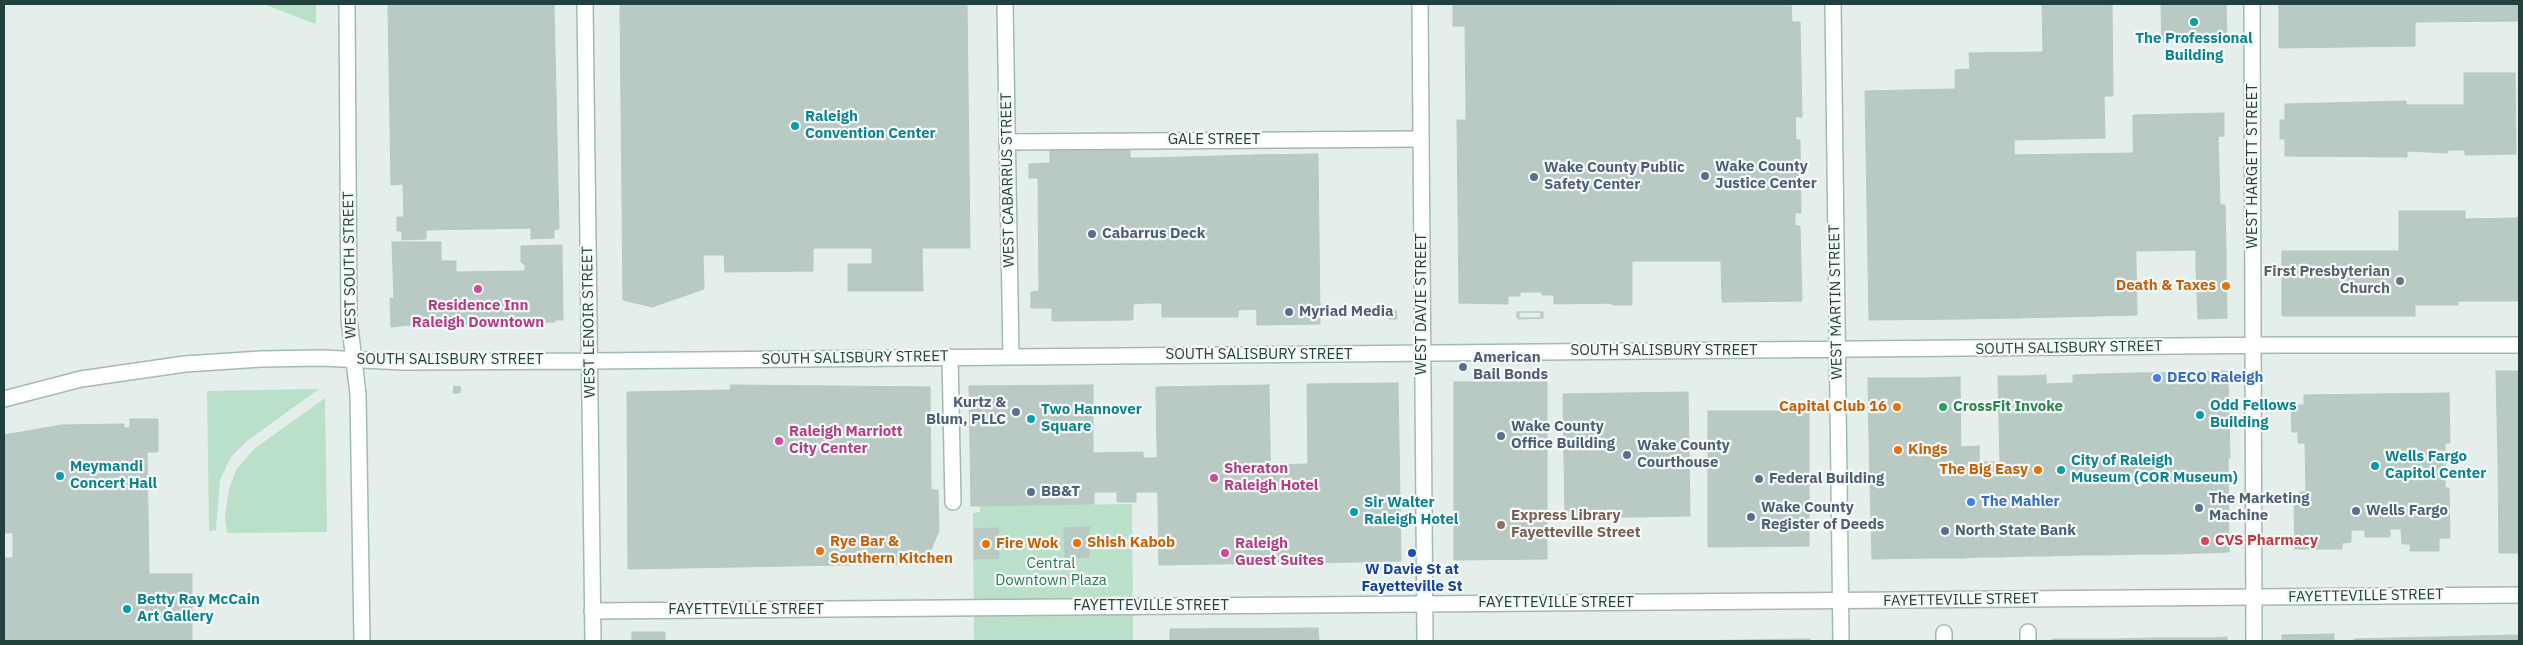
<!DOCTYPE html>
<html>
<head>
<meta charset="utf-8">
<style>
	body { margin:0 }
	#map { position:relative; width:2523px; height:645px; overflow:hidden; background:#e4eeeb; font-family:"IBM Plex Sans",sans-serif }
	canvas { display:block }
	.frame { position:absolute; inset:0; border:5px solid #22413c; pointer-events:none }
</style>
</head>
<body>
<div id="map">
<canvas width="2523" height="645"></canvas>
<div class="frame"></div>
</div>
<script>
const ctx = document.querySelector('canvas').getContext('2d');
ctx.lineJoin = 'round';
function fillPath(path, color) { ctx.fillStyle = color; ctx.fill(path, 'evenodd'); }
const poly = rows => new Path2D(rows.map(r => 'M' + r).join(''));
function strokePath(path, color, width, dash) { ctx.strokeStyle = color; ctx.lineWidth = width; ctx.lineCap = dash ? 'butt' : 'round'; ctx.setLineDash(dash || []); ctx.stroke(path); }
function label(font, color, halo, rows, align = 'center') {
  ctx.font = font + ' "IBM Plex Sans",sans-serif'; ctx.lineWidth = 4.5; ctx.setLineDash([]); ctx.textBaseline = 'middle'; ctx.strokeStyle = halo; ctx.fillStyle = color; for (const [text, x, y, turn = 0] of rows) {
    ctx.save(); ctx.translate(x, y); ctx.rotate((+turn || 0) * Math.PI / 180); ctx.textAlign = isNaN(turn) ? turn : align; if (halo) ctx.strokeText(text, 0, 0); ctx.fillText(text, 0, 0); ctx.restore();
  }
}
const green = poly([
	[263,4,316,4,316,24],
	[319,389,247,441,231,457,220,480,216,530,209,531,207,391],
	[325,398,327,532,227,533,225,516,229,489,236,470,254,449],
	[1132,504,1133,641,974,641,973,513,980,512,980,506]
]);
const building = poly([
	[388,4,554,4,559,229,554,230,554,238,531,239,531,228,426,230,426,239,402,240,402,231,397,231,397,217,404,217,403,184,391,185,388,4],
	[620,4,967,4,970,248,922,248,923,291,848,291,848,264,872,264,872,248,813,248,813,271,725,272,724,255,703,255,704,289,652,307,623,300,620,4],
	[1453,4,1608,4,1612,303,1554,304,1554,295,1542,295,1542,292,1520,292,1520,296,1508,296,1508,304,1459,303,1457,120,1466,120,1466,107,1465,26,1453,26,1453,4],
	[1608,4,1791,4,1792,22,1800,22,1802,117,1795,117,1796,140,1800,140,1801,213,1795,213,1795,226,1800,226,1802,301,1722,302,1721,261,1632,261,1632,305,1612,305,1608,4],
	[2042,4,2112,4,2113,96,2104,96,2105,138,2014,140,2015,187,1957,188,1955,70,1970,69,1969,53,2043,52,2042,4],
	[2161,4,2226,4,2227,40,2162,41,2161,4],
	[2279,4,2519,4,2519,21,2415,22,2415,46,2279,48,2279,4],
	[2464,73,2515,73,2516,154,2465,155,2465,150,2448,150,2448,153,2407,151,2407,157,2285,156,2285,139,2280,139,2280,120,2285,120,2285,104,2406,101,2406,105,2464,105,2464,73],
	[1955,89,1956,147,1866,149,1865,91,1955,89],
	[2224,113,2224,136,2133,138,2133,115,2224,113],
	[2218,136,2220,205,2135,206,2133,138,2218,136],
	[1956,147,1960,319,1869,320,1866,149,1956,147],
	[1130,149,1130,158,1146,158,1146,303,1133,304,1133,320,1052,321,1052,308,1031,308,1031,292,1039,291,1038,178,1029,178,1029,164,1050,163,1050,150,1130,149],
	[2134,153,2137,315,2017,318,2014,155,2134,153],
	[1318,154,1320,324,1257,325,1254,155,1318,154],
	[1254,155,1257,309,1238,310,1238,317,1162,317,1162,303,1146,303,1146,158,1254,155],
	[2015,187,2017,318,1960,319,1957,188,2015,187],
	[2195,205,2196,250,2136,251,2135,206,2195,205],
	[2195,205,2225,205,2226,249,2196,250,2195,205],
	[2399,211,2465,211,2465,219,2517,218,2519,215,2518,301,2458,301,2458,305,2415,305,2415,316,2282,316,2282,251,2399,251,2399,211],
	[392,242,441,242,441,261,456,261,456,272,525,271,525,265,521,262,521,246,562,245,563,320,555,320,555,322,491,323,491,325,420,324,391,327,390,298,394,299,392,242],
	[2226,249,2226,268,2196,268,2196,250,2226,249],
	[2196,268,2226,268,2227,318,2198,319,2196,268],
	[1388,310,1396,310,1397,319,1389,319,1388,310],
	[1517,312,1541,312,1541,318,1517,318,1517,312],
	[1519,312,1543,312,1543,318,1519,319,1519,312],
	[2228,371,2230,458,2172,459,2170,373,2228,371],
	[2496,371,2519,371,2519,461,2498,461,2496,371],
	[2140,373,2170,373,2173,554,2144,554,2140,373],
	[2140,373,2144,554,2104,555,2101,374,2140,373],
	[2101,374,2104,555,2076,555,2073,375,2101,374],
	[2046,375,2049,556,2030,556,2026,376,2046,375],
	[1998,376,2026,376,2027,461,2000,462,1998,376],
	[1960,377,1961,461,1927,461,1925,378,1960,377],
	[1868,378,1925,378,1926,437,1869,438,1868,378],
	[1454,382,1547,382,1547,559,1454,560,1454,382],
	[1398,383,1401,561,1309,563,1307,384,1398,383],
	[2073,383,2076,555,2049,556,2046,384,2073,383],
	[731,385,930,387,931,490,938,490,939,531,924,566,906,555,898,564,628,569,627,392,730,390,731,385],
	[1093,385,1093,453,1143,452,1143,458,1157,458,1158,492,1094,492,1094,504,971,506,969,386,1093,385],
	[1269,385,1272,563,1159,565,1156,387,1269,385],
	[454,386,461,387,460,393,453,393,454,386],
	[1688,392,1690,516,1565,518,1563,394,1688,392],
	[2449,393,2450,443,2445,443,2445,488,2449,488,2450,538,2439,538,2439,551,2410,551,2410,544,2402,544,2401,529,2390,529,2390,537,2365,537,2365,530,2351,530,2351,542,2342,543,2342,549,2295,549,2294,503,2300,503,2300,492,2306,492,2305,443,2298,443,2298,432,2292,432,2291,405,2304,405,2304,395,2449,393],
	[1708,411,1809,411,1809,546,1708,547,1708,411],
	[130,419,158,419,158,452,147,452,149,574,192,574,192,641,4,641,4,558,13,558,13,533,4,533,4,435,62,425,124,424,124,428,130,428,130,419],
	[1926,437,1927,484,1870,485,1869,438,1926,437],
	[1979,446,1981,557,1963,558,1961,447,1979,446],
	[2228,458,2229,552,2173,554,2172,459,2228,458],
	[1927,461,1961,461,1962,504,1928,504,1927,461],
	[2027,461,2030,556,2002,557,2000,462,2027,461],
	[2498,461,2519,461,2519,553,2499,553,2498,461],
	[1979,462,2000,462,2002,557,1981,557,1979,462],
	[1308,464,1309,563,1272,563,1270,465,1308,464],
	[1927,484,1929,558,1872,559,1870,485,1927,484],
	[1136,492,1136,502,1117,502,1117,493,1136,492],
	[1928,504,1962,504,1963,558,1929,558,1928,504],
	[1089,527,1089,557,1065,558,1064,528,1089,527],
	[998,528,999,558,974,559,974,529,998,528],
	[1318,628,1319,641,1170,641,1170,629,1318,628],
	[632,632,665,632,665,641,632,641,632,632],
	[2334,634,2334,641,2282,641,2282,635,2334,634],
	[2519,635,2519,641,2354,641,2354,639,2519,635],
	[2227,637,2227,641,2212,641,2212,638,2227,637],
	[2155,638,2175,638,2175,641,2155,641,2155,638],
	[2155,638,2155,641,2114,641,2114,639,2155,638],
	[2175,638,2212,638,2212,641,2175,641,2175,638],
	[1802,639,1810,639,1810,641,1683,641,1802,639],
	[2053,639,2093,639,2093,641,2050,641,2053,639],
	[2093,639,2114,639,2114,641,2093,641,2093,639]
]);
const street = poly([
	[1007,142,1421,139],
	[950,357,953,502],
	[592,611,2254,597],
	[2028,632,2028,641],
	[1944,633,1944,641]
]);
const secondary = poly([
	[347,4,349,319,358,394,362,641],
	[585,4,593,641],
	[1005,4,1011,357],
	[1420,4,1425,641],
	[1833,4,1841,641],
	[2252,4,2254,641],
	[4,399,81,379,185,364,261,359,322,358,404,362,590,361,2281,345,2519,345],
	[2254,597,2519,595]
]);
const markers = [
	[2194,22,5,"#0f9aa8"],
	[795,126,5,"#0f9aa8"],
	[1705,176,5,"#5c6f8a"],
	[1534,177,5,"#5c6f8a"],
	[1092,234,5,"#5c6f8a"],
	[2400,281,5,"#6b7280"],
	[2226,286,5,"#e8710a"],
	[478,289,5,"#d1479c"],
	[1289,312,5,"#5c6f8a"],
	[1463,367,5,"#5c6f8a"],
	[2157,378,5,"#3f7fe0"],
	[1897,407,5,"#e8710a"],
	[1943,407,5,"#2e9e5b"],
	[1016,412,5,"#5c6f8a"],
	[2200,415,5,"#0f9aa8"],
	[1031,419,5,"#0f9aa8"],
	[1501,436,5,"#5c6f8a"],
	[779,441,5,"#d1479c"],
	[1898,450,5,"#e8710a"],
	[1627,455,5,"#5c6f8a"],
	[2375,466,5,"#0f9aa8"],
	[2038,470,5,"#e8710a"],
	[2061,470,5,"#0f9aa8"],
	[60,476,5,"#0f9aa8"],
	[1214,478,5,"#d1479c"],
	[1759,479,5,"#5c6f8a"],
	[1031,492,5,"#5c6f8a"],
	[1971,502,5,"#3f7fe0"],
	[2199,508,5,"#5c6f8a"],
	[2356,511,5,"#5c6f8a"],
	[1354,512,5,"#0f9aa8"],
	[1751,517,5,"#5c6f8a"],
	[1501,525,5,"#8d6e63"],
	[1945,531,5,"#5c6f8a"],
	[2205,541,5,"#e0444e"],
	[1077,543,5,"#e8710a"],
	[986,544,5,"#e8710a"],
	[820,551,5,"#e8710a"],
	[1225,553,5,"#d1479c"],
	[1412,553,5,"#1a4fb4"],
	[127,609,5,"#0f9aa8"]
];
const cultureNames = [
	["The Professional",2194,39,"center"],
	["Building",2194,56,"center"],
	["Raleigh",805,117],
	["Convention Center",805,134],
	["Odd Fellows",2210,406],
	["Building",2210,423],
	["Two Hannover",1041,410],
	["Square",1041,427],
	["Wells Fargo",2385,457],
	["Capitol Center",2385,474],
	["City of Raleigh",2071,461],
	["Museum (COR Museum)",2071,478],
	["Meymandi",70,467],
	["Concert Hall",70,484],
	["Sir Walter",1364,503],
	["Raleigh Hotel",1364,520],
	["Betty Ray McCain",137,600],
	["Art Gallery",137,617]
];
const streetNames = [
	["GALE STREET",1214,140],
	["WEST HARGETT STREET",2253,166,-90],
	["WEST CABARRUS STREET",1008,180,-91],
	["WEST SOUTH STREET",350,265,-91],
	["WEST MARTIN STREET",1836,302,-91],
	["WEST DAVIE STREET",1422,304,-90],
	["WEST LENOIR STREET",589,322,-91],
	["SOUTH SALISBURY STREET",2069,348,-1],
	["SOUTH SALISBURY STREET",1664,351],
	["SOUTH SALISBURY STREET",1259,355],
	["SOUTH SALISBURY STREET",855,358,-1],
	["SOUTH SALISBURY STREET",450,360],
	["FAYETTEVILLE STREET",2366,596,-1],
	["FAYETTEVILLE STREET",1961,600,-1],
	["FAYETTEVILLE STREET",1556,603],
	["FAYETTEVILLE STREET",1151,606],
	["FAYETTEVILLE STREET",746,610]
];
const serviceNames = [
	["Wake County",1715,167],
	["Justice Center",1715,184],
	["Wake County Public",1544,168],
	["Safety Center",1544,185],
	["Cabarrus Deck",1102,234],
	["Myriad Media",1299,312],
	["American",1473,358],
	["Bail Bonds",1473,375],
	["Kurtz &",1006,403,"right"],
	["Blum, PLLC",1006,420,"right"],
	["Wake County",1511,427],
	["Office Building",1511,444],
	["Wake County",1637,446],
	["Courthouse",1637,463],
	["Federal Building",1769,479],
	["BB&T",1041,492],
	["The Marketing",2209,499],
	["Machine",2209,516],
	["Wake County",1761,508],
	["Register of Deeds",1761,525],
	["Wells Fargo",2366,511],
	["North State Bank",1955,531]
];
const worshipNames = [
	["First Presbyterian",2390,272],
	["Church",2390,289]
];
const foodNames = [
	["Death & Taxes",2216,286,"right"],
	["Capital Club 16",1887,407,"right"],
	["Kings",1908,450],
	["The Big Easy",2028,470,"right"],
	["Rye Bar &",830,542],
	["Southern Kitchen",830,559],
	["Shish Kabob",1087,543],
	["Fire Wok",996,544]
];
const hotelNames = [
	["Residence Inn",478,306,"center"],
	["Raleigh Downtown",478,323,"center"],
	["Raleigh Marriott",789,432],
	["City Center",789,449],
	["Sheraton",1224,469],
	["Raleigh Hotel",1224,486],
	["Raleigh",1235,544],
	["Guest Suites",1235,561]
];
const shopNames = [
	["DECO Raleigh",2167,378],
	["The Mahler",1981,502]
];
const leisureNames = [
	["CrossFit Invoke",1953,407]
];
const educationNames = [
	["Express Library",1511,516],
	["Fayetteville Street",1511,533]
];
const healthNames = [
	["CVS Pharmacy",2215,541]
];
const parkNames = [
	["Central",1051,564],
	["Downtown Plaza",1051,581]
];
const transitNames = [
	["W Davie St at",1412,570],
	["Fayetteville St",1412,587]
];
fillPath(green, '#bbe0c9');
fillPath(building, '#b9c9c4');
strokePath(building, '#b6c8c2', 1);
strokePath(street, '#a6b7b3', 18);
strokePath(secondary, '#a1bbb4', 18);
strokePath(street, '#fff', 15);
strokePath(secondary, '#fff', 15);
for (const [x, y, r, color] of markers) { const dot = new Path2D(); dot.arc(x, y, r, 0, 2 * Math.PI); ctx.fillStyle = color; ctx.fill(dot); strokePath(dot, '#f5faf8', 2); }
label('bold 15px', '#0d838f', '#f5faf8', cultureNames, 'left');
label('15px', '#22413c', '#f5faf8', streetNames);
label('bold 15px', '#4e5e75', '#f5faf8', serviceNames, 'left');
label('bold 15px', '#5b616d', '#f5faf8', worshipNames, 'right');
label('bold 15px', '#c56008', '#f5faf8', foodNames, 'left');
label('bold 15px', '#b23c85', '#f5faf8', hotelNames, 'left');
label('bold 15px', '#366cbe', '#f5faf8', shopNames, 'left');
label('bold 15px', '#27864d', '#f5faf8', leisureNames, 'left');
label('bold 15px', '#785e54', '#f5faf8', educationNames, 'left');
label('bold 15px', '#be3a42', '#f5faf8', healthNames, 'left');
label('15px', '#297b51', '#f5faf8', parkNames);
label('bold 15px', '#164399', '#f5faf8', transitNames);
</script>
</body>
</html>
